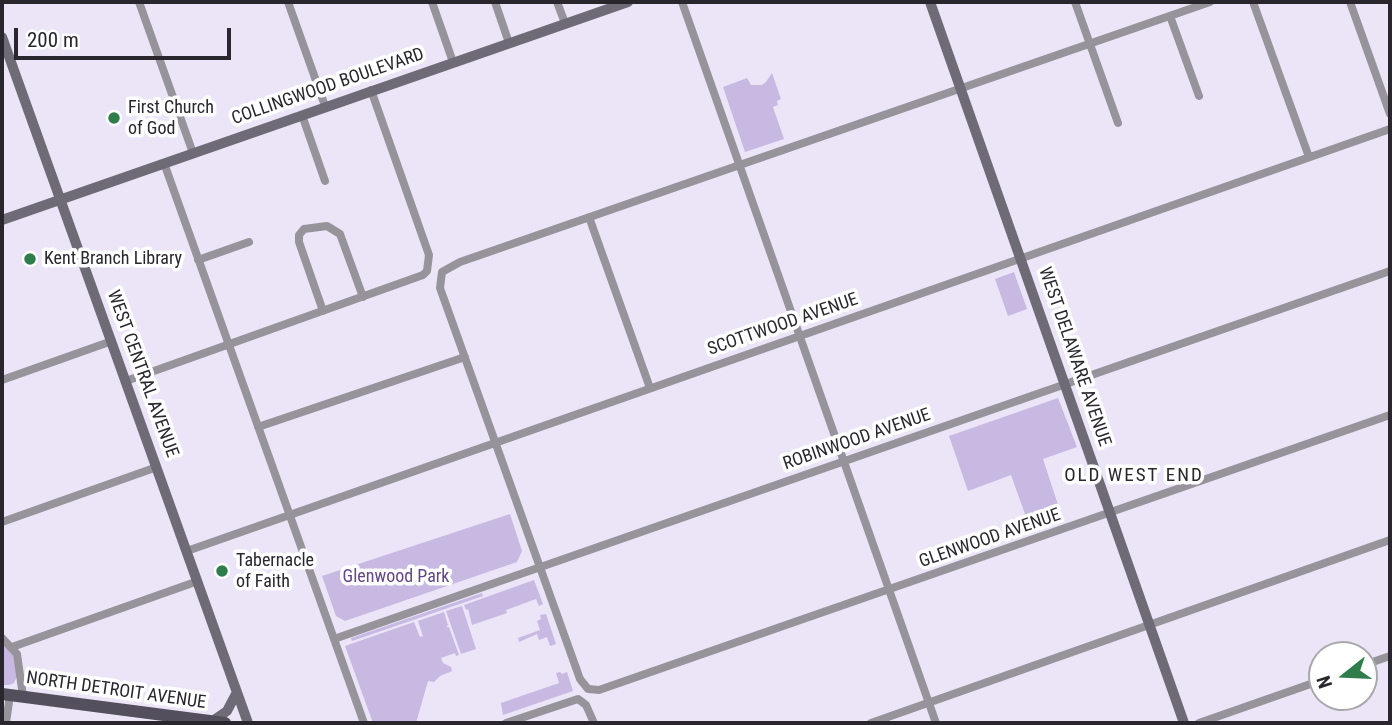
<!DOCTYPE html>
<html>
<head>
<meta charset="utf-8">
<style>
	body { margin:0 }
	#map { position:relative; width:1392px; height:725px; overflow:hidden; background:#ebe5f7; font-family:"Roboto Condensed",sans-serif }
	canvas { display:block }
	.frame { position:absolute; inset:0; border:4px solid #29262d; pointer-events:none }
	.north { position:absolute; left:1308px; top:641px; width:70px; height:70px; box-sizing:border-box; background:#fff; border:2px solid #a9a8ab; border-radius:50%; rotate:252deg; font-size:19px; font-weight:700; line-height:28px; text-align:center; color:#29262d }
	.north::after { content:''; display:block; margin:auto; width:24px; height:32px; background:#307d4c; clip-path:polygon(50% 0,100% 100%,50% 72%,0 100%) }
	.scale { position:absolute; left:14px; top:28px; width:217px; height:32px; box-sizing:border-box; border:4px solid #29262d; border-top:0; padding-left:9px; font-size:21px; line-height:24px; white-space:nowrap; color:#29262d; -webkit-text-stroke:5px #fff; paint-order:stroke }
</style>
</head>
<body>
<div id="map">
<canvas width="1392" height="725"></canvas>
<div class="frame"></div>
<div class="north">N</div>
<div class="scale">200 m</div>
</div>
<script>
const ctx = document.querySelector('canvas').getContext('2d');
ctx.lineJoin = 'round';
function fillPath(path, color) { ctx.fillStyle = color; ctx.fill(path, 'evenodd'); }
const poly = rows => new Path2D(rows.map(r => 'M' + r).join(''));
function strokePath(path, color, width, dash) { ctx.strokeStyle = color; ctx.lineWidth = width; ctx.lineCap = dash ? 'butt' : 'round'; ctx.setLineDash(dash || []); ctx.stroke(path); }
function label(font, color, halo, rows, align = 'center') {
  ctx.font = font + ' "Roboto Condensed",sans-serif'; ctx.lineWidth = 7; ctx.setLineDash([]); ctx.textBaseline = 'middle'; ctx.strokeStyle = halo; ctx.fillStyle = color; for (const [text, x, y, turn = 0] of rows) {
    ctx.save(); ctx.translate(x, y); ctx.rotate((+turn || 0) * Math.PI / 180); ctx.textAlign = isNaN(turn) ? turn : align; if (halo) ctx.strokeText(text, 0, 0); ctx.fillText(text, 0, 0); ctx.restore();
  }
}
const green = poly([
	[772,73,781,99,777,101,778,105,773,107,784,139,745,152,723,87,747,78,751,85,762,85,766,82],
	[1014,272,1027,309,1008,316,995,279],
	[1058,398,1077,447,1043,459,1062,517,1030,528,1011,475,968,491,949,436],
	[510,514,522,551,517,562,345,621,336,616,322,576],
	[534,580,543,604,539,606,536,599,506,610,507,613,472,625,468,609,466,610,464,605],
	[482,593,483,596,352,641,351,638],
	[462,606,476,649,461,654,446,611],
	[444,612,448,625,446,627,449,627,459,655,456,656,455,653,441,658,443,663,451,667,452,671,440,676,434,682,428,681,416,723,373,723,345,646,414,622,420,637,423,636,418,621],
	[546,614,556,644,550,646,547,637,539,640,537,634,519,642,518,638,540,630,537,621,541,619,540,615],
	[2,644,13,653,17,676,14,683,9,685,2,685],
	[560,672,562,674,567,672,573,691,503,715,501,703,559,683,556,673]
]);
const street = poly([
	[139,2,193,153],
	[288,2,325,106],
	[432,2,453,62],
	[495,2,509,43],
	[557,2,565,23],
	[682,2,936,723],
	[1075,2,1118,123],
	[1210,2,460,262,442,272,440,288,580,679,588,689,599,690,1390,415],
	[1253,2,1309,157],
	[1350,2,1390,114],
	[1170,16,1199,96],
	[302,115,325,181],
	[164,163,364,723],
	[589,217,650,388],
	[198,260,249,242],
	[323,311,299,242,299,235,304,229,327,226,340,234,363,297],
	[2,380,112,341],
	[126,381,423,275,427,271,429,255,371,90],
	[258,427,465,357],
	[2,522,157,467],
	[187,551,1390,129],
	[2,638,17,654,23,696],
	[334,639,1390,271],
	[12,647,198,581],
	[1364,665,1390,656],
	[6,723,10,695],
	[506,723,578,699,586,705,594,723],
	[871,723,1390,540],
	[1199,723,1322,680]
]);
const secondary = poly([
	[930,2,1184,723],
	[2,37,248,723],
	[2,220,628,2],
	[211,722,227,711,237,692]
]);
const primary = poly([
	[2,694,225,723]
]);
const markers = [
	[114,118,7,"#307d4c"],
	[30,259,7,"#307d4c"],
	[222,571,7,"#307d4c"]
];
const streetNames = [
	["COLLINGWOOD BOULEVARD",328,87,-19],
	["SCOTTWOOD AVENUE",783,325,-19],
	["WEST DELAWARE AVENUE",1074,357,71],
	["WEST CENTRAL AVENUE",142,374,70],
	["ROBINWOOD AVENUE",857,440,-19],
	["GLENWOOD AVENUE",990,539,-19],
	["NORTH DETROIT AVENUE",116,691,8]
];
const poiNames = [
	["First Church",128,108],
	["of God",128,129],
	["Kent Branch Library",44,259],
	["Tabernacle",236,561],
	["of Faith",236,582]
];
const parkNames = [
	["Glenwood Park",396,577]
];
const neighbourhoodNames = [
	["OLD WEST END",1134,476]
];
fillPath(green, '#c7b9e2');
strokePath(street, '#96939b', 8);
strokePath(secondary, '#6f6b76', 10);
strokePath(primary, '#534f5c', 12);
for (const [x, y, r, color] of markers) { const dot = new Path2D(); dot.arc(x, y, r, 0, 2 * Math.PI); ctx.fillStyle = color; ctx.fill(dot); strokePath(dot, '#fff', 2.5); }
label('18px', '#29262d', '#fff', streetNames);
label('18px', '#29262d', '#fff', poiNames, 'left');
label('18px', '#62468b', '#fff', parkNames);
ctx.letterSpacing = '2px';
label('19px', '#29262d', '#fff', neighbourhoodNames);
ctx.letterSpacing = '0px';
</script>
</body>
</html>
